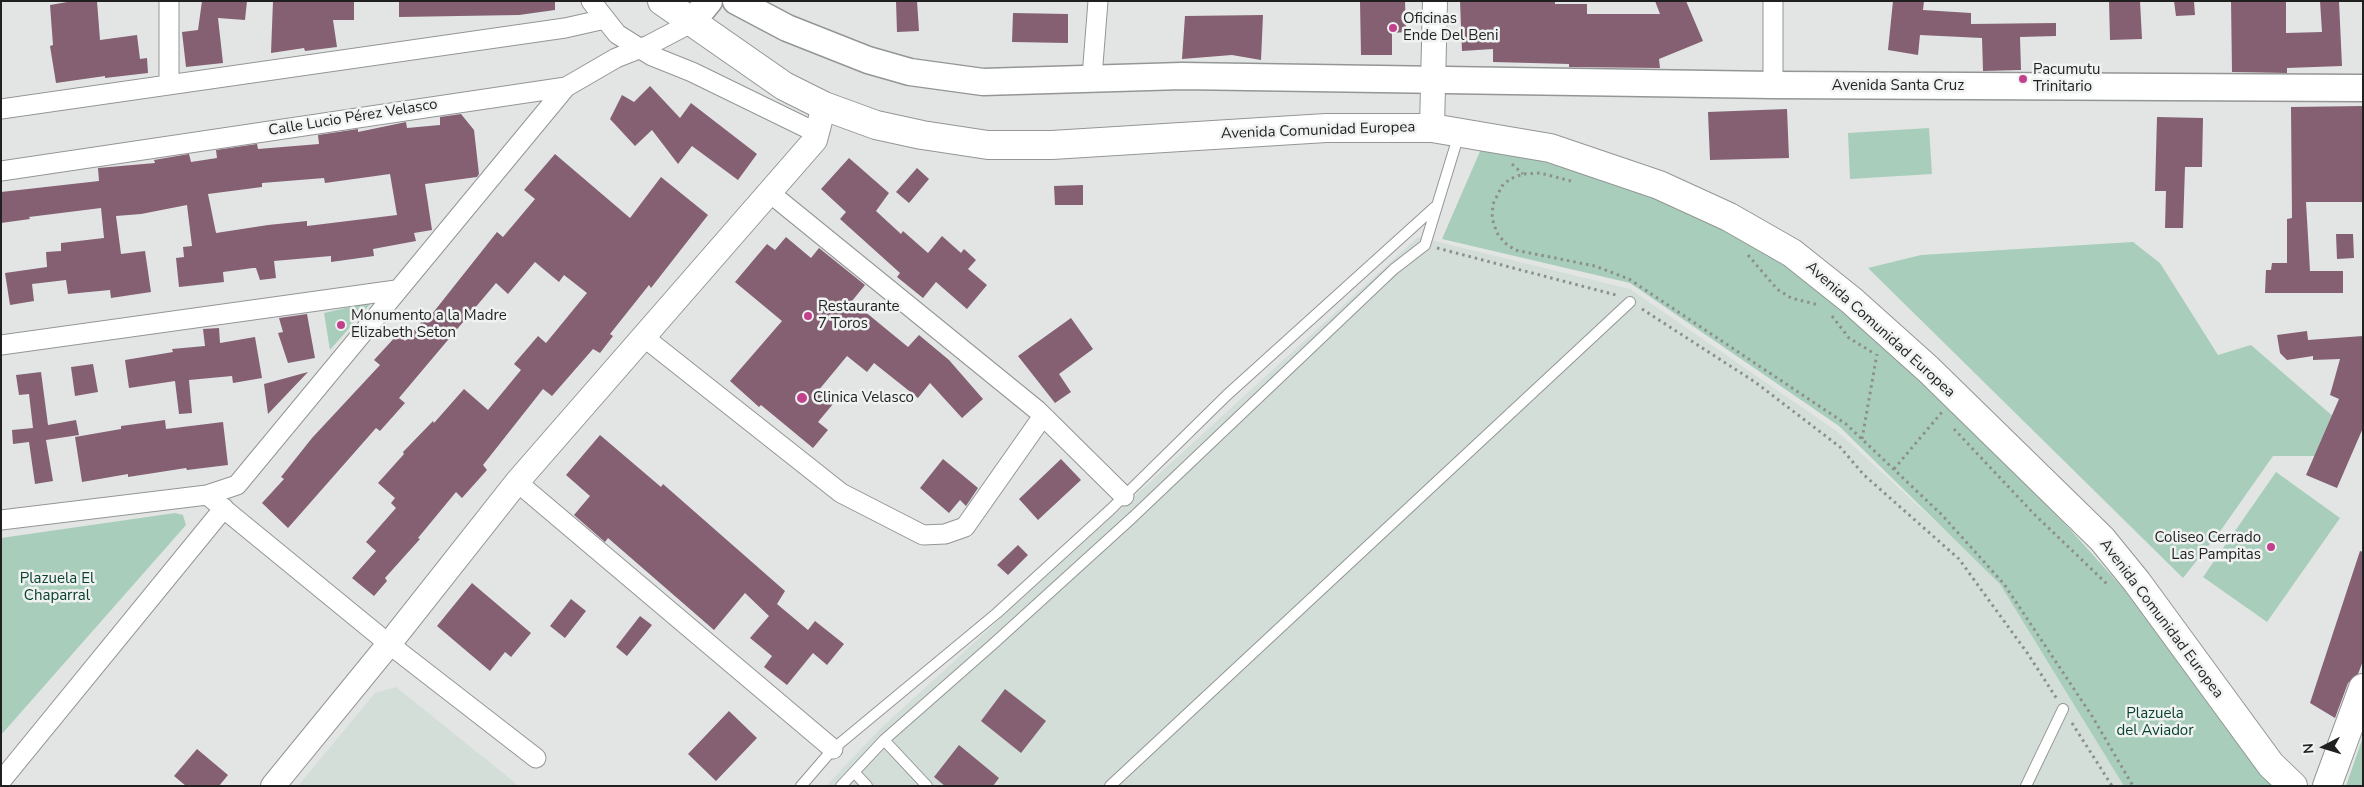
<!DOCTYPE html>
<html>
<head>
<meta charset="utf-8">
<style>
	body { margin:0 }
	#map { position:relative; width:2364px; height:787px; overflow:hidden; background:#e2e5e4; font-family:"Nunito Sans",sans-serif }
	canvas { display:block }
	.frame { position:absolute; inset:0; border:2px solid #1f201f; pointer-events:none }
	.north { position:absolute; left:2299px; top:722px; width:50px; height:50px; -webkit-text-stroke:4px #eff2f1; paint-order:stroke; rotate:265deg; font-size:14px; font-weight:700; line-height:20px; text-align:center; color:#1f201f }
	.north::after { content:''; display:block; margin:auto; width:18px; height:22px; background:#1f201f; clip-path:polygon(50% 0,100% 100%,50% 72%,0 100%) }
</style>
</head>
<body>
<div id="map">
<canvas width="2364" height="787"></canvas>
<div class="frame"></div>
<div class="north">N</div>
</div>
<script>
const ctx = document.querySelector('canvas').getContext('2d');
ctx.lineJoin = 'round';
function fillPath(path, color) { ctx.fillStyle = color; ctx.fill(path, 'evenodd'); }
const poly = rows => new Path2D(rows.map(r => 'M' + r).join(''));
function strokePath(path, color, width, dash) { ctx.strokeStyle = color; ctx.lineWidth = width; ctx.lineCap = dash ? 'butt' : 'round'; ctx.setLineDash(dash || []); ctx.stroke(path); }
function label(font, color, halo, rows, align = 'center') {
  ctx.font = font + ' "Nunito Sans",sans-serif'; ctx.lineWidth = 5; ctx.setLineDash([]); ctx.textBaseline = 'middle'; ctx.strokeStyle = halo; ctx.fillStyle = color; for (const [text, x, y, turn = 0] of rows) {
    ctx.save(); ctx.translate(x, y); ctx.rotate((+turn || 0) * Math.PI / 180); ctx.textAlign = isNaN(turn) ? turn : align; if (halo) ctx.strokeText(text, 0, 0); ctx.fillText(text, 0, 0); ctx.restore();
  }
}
const built = poly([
	[1418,237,1630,289,1838,432,2002,583,2128,786,826,786,881,728],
	[396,687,519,786,298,786,375,693]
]);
const green = poly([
	[1929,128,1932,174,1850,179,1848,133],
	[1481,149,1548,155,1660,194,1791,263,1881,338,2067,526,2173,644,2271,786,2124,786,2000,584,1839,426,1630,283,1442,239],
	[2133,242,2160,263,2218,355,2251,345,2335,418,2321,456,2273,456,2221,530,2183,578,1868,268,1921,255],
	[372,302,330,350,324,313],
	[2276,472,2340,518,2267,622,2203,577],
	[175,513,183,515,186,525,1,735,1,538],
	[2363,737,2363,786,2346,786]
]);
const building = poly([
	[73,1,97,1,100,40,137,35,140,59,147,58,148,73,105,78,105,76,56,83,50,46,53,45,50,5],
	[202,1,247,1,245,20,218,18,223,63,186,67,182,32,198,30],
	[273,1,354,1,354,20,333,20,337,47,305,51,304,48,271,53],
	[399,1,555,1,555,10,519,15,399,17],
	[896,1,917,1,919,31,897,32],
	[1405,1,1406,32,1392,33,1392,55,1361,55,1360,2],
	[1460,1,1555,1,1555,4,1587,4,1587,14,1660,14,1655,1,1686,1,1703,41,1659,59,1660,68,1569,67,1569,64,1493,62,1493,49,1462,51],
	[1893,1,1924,1,1923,10,1971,13,1971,24,2056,23,2056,36,2020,37,2021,70,1983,71,1982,38,1920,35,1918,55,1888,50],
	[2109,1,2140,1,2142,39,2110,40],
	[2174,1,2194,1,2195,15,2176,16],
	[2231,1,2286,1,2286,33,2322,32,2320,1,2339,1,2342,66,2287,68,2287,73,2232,72],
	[1013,13,1068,14,1068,43,1012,42],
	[1263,15,1261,60,1232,55,1182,59,1185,16],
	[650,86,680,118,691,103,757,154,738,180,692,146,678,164,652,130,635,146,610,119,622,95,634,102],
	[2363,106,2363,202,2306,202,2310,271,2343,271,2343,293,2265,293,2266,270,2271,270,2272,263,2287,263,2287,219,2292,218,2291,107],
	[1787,109,1789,158,1710,160,1708,112],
	[461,114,474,130,479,174,477,177,425,184,432,230,414,233,416,241,373,249,374,256,331,262,331,256,274,261,276,278,260,280,256,268,253,268,223,272,224,282,179,287,176,258,184,257,183,247,192,246,187,205,141,214,116,216,121,254,145,251,151,292,111,298,110,290,68,294,66,280,32,284,34,301,10,305,5,273,47,267,46,252,61,251,61,243,104,238,101,208,29,217,30,219,1,223,1,192,99,181,98,168,155,163,154,160,189,154,191,162,217,158,216,150,257,144,258,149,319,144,318,135,358,129,358,132,406,122,407,128,440,125,440,117],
	[390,174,397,215,307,226,307,221,268,225,216,233,208,194,262,187,262,183,324,178,325,183],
	[2157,117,2203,118,2202,167,2185,167,2183,228,2165,228,2166,191,2155,191],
	[555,154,630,218,661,177,708,215,651,288,649,285,610,334,613,336,600,353,593,349,552,396,543,389,483,465,487,470,462,498,456,492,418,538,420,539,385,578,387,581,374,596,352,578,376,551,366,542,396,508,391,503,395,498,378,483,404,454,403,452,433,421,434,423,464,389,488,410,521,370,514,364,538,336,546,343,587,293,564,275,559,282,535,262,508,294,496,283,399,398,405,403,380,431,376,428,288,528,262,503,284,479,281,477,312,438,380,365,374,360,398,334,405,341,430,312,432,314,497,232,503,237,535,199,524,190],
	[849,158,889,193,876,211,901,234,903,231,928,253,942,236,961,253,964,249,976,260,968,269,987,285,967,309,936,282,923,298,897,277,900,273,840,219,846,212,821,189],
	[917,168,929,179,909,203,896,192],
	[1083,185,1083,205,1055,205,1054,186],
	[2336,234,2353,234,2354,258,2337,259],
	[786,237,811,258,819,248,865,285,852,301,908,347,919,335,949,360,983,399,962,418,930,383,918,398,874,363,867,372,847,356,818,391,833,404,818,422,828,430,813,448,761,405,759,407,730,381,782,321,735,282,767,244,775,250],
	[307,314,315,358,288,363,278,333,283,332,279,318],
	[1071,318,1093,349,1059,374,1071,392,1055,403,1018,356],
	[219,328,220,343,255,337,262,378,233,383,232,376,189,380,192,413,179,414,175,381,129,388,125,360,173,352,172,349,205,346,203,329],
	[2307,331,2308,340,2363,336,2363,428,2337,488,2306,475,2339,399,2330,395,2340,359,2313,360,2313,356,2287,360,2280,353,2277,335],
	[93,364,98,392,75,396,71,367],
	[41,372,48,425,76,420,79,435,46,440,53,481,35,484,29,442,13,444,12,430,33,428,29,394,19,395,16,375],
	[308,372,268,414,264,384],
	[165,420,166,429,223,422,228,465,187,470,186,468,128,477,128,474,82,482,75,437,121,429,121,426],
	[600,435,661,487,663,484,785,591,777,604,808,630,815,621,844,644,827,665,813,653,787,685,764,667,772,656,750,638,769,616,745,593,714,630,608,538,605,542,574,515,590,496,566,475],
	[943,459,978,488,966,506,960,500,949,513,920,488],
	[1061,459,1081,480,1038,520,1019,499],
	[1018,545,1028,555,1008,575,997,565],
	[2360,551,2363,552,2363,661,2358,674,2348,683,2335,718,2310,703],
	[472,583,531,633,511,657,505,652,490,671,437,626],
	[571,599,586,611,565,638,550,626],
	[640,616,652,625,627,656,616,647],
	[1005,689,1046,721,1021,753,981,721],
	[729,711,757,738,716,781,688,754],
	[959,745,999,778,993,786,945,786,934,777],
	[197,749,228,775,219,786,186,786,174,776]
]);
const path = poly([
	[1512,164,1523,174],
	[1571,181,1540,173,1523,174,1510,179,1502,186,1493,204,1492,218,1497,233,1505,243,1515,250,1595,266,1629,279,1846,424,1942,515,2004,584,2092,716,2133,786],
	[1437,248,1616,295],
	[1748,255,1777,289,1791,298,1819,305],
	[1642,309,1755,382,1840,447,1864,475,1959,559,2028,654,2057,699],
	[1832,316,1849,338,1875,354],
	[1954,429,2035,515,2107,584],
	[1862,439,1877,354],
	[1894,469,1942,412],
	[2072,723,2112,786]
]);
const service = poly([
	[884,740,927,786],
	[854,772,867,786],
	[801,786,833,749,997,613,1110,510,1227,395,1435,207],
	[841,786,884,740,992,645,1133,517,1394,269,1425,245,1459,134],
	[1110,786,1630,302],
	[2026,786,2063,709]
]);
const minor = poly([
	[169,1,169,83],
	[591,1,617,34,652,56,692,72,817,133],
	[1092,77,1098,1],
	[1773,85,1773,1],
	[1,109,565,28,605,19],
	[1,171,566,87,616,58,649,45,691,23],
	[770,193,1037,410,1124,496],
	[645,338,841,493,923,535,945,534,965,527,1043,416],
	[1,345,396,290],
	[517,482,833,749],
	[207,495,389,644,536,758],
	[1,520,207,495,237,485,566,87],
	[1,781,224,508]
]);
const tertiary = poly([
	[1432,128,1435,1],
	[273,786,389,644,517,482,815,140,824,106]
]);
const secondary = poly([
	[736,1,787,28,868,60,910,72,983,82,1182,76,1773,85,2363,88],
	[691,23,709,1]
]);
const primary = poly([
	[662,1,784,86,824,106,876,125,922,135,988,145,1052,145,1326,128,1432,128,1550,148,1659,185,1729,217,1792,253,1851,300,1928,369,2102,539,2137,582,2271,765,2293,786],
	[2327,786,2363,688]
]);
const markers = [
	[1393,28,5,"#c1418c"],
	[2023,79,5,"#c1418c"],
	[808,316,5,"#c1418c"],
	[341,325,5,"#c1418c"],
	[802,398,6,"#c1418c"],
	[2271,547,5,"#c1418c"]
];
const poiNames = [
	["Oficinas",1403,19],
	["Ende Del Beni",1403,36],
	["Pacumutu",2033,70],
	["Trinitario",2033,87],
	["Restaurante",818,307],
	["7 Toros",818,324],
	["Monumento a la Madre",351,316],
	["Elizabeth Seton",351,333],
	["Clinica Velasco",813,398],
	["Coliseo Cerrado",2261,538,"right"],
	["Las Pampitas",2261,555,"right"]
];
const streetNames = [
	["Avenida Santa Cruz",1898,86],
	["Calle Lucio Pérez Velasco",353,118,-9],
	["Avenida Comunidad Europea",1318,131,-2],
	["Avenida Comunidad Europea",1880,330,42],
	["Avenida Comunidad Europea",2161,619,53]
];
const parkNames = [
	["Plazuela El",57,579],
	["Chaparral",57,596],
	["Plazuela",2155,714],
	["del Aviador",2155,731]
];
fillPath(built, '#d3ded8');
fillPath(green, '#a8cebb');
fillPath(building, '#846072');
strokePath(service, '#939694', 12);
strokePath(minor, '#939694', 21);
strokePath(tertiary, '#939694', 26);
strokePath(secondary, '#939694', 29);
strokePath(primary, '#939694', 30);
strokePath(path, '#8d8f8e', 3, [2.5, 4]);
strokePath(service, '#fff', 10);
strokePath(minor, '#fff', 19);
strokePath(tertiary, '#fff', 24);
strokePath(secondary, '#fff', 26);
strokePath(primary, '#fff', 28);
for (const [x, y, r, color] of markers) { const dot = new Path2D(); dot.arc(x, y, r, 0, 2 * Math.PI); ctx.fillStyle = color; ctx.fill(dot); strokePath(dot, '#eff2f1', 2); }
label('15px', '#1f201f', '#eff2f1', poiNames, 'left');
label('15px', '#1f201f', '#eff2f1', streetNames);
label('15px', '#08422f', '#eff2f1', parkNames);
</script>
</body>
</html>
